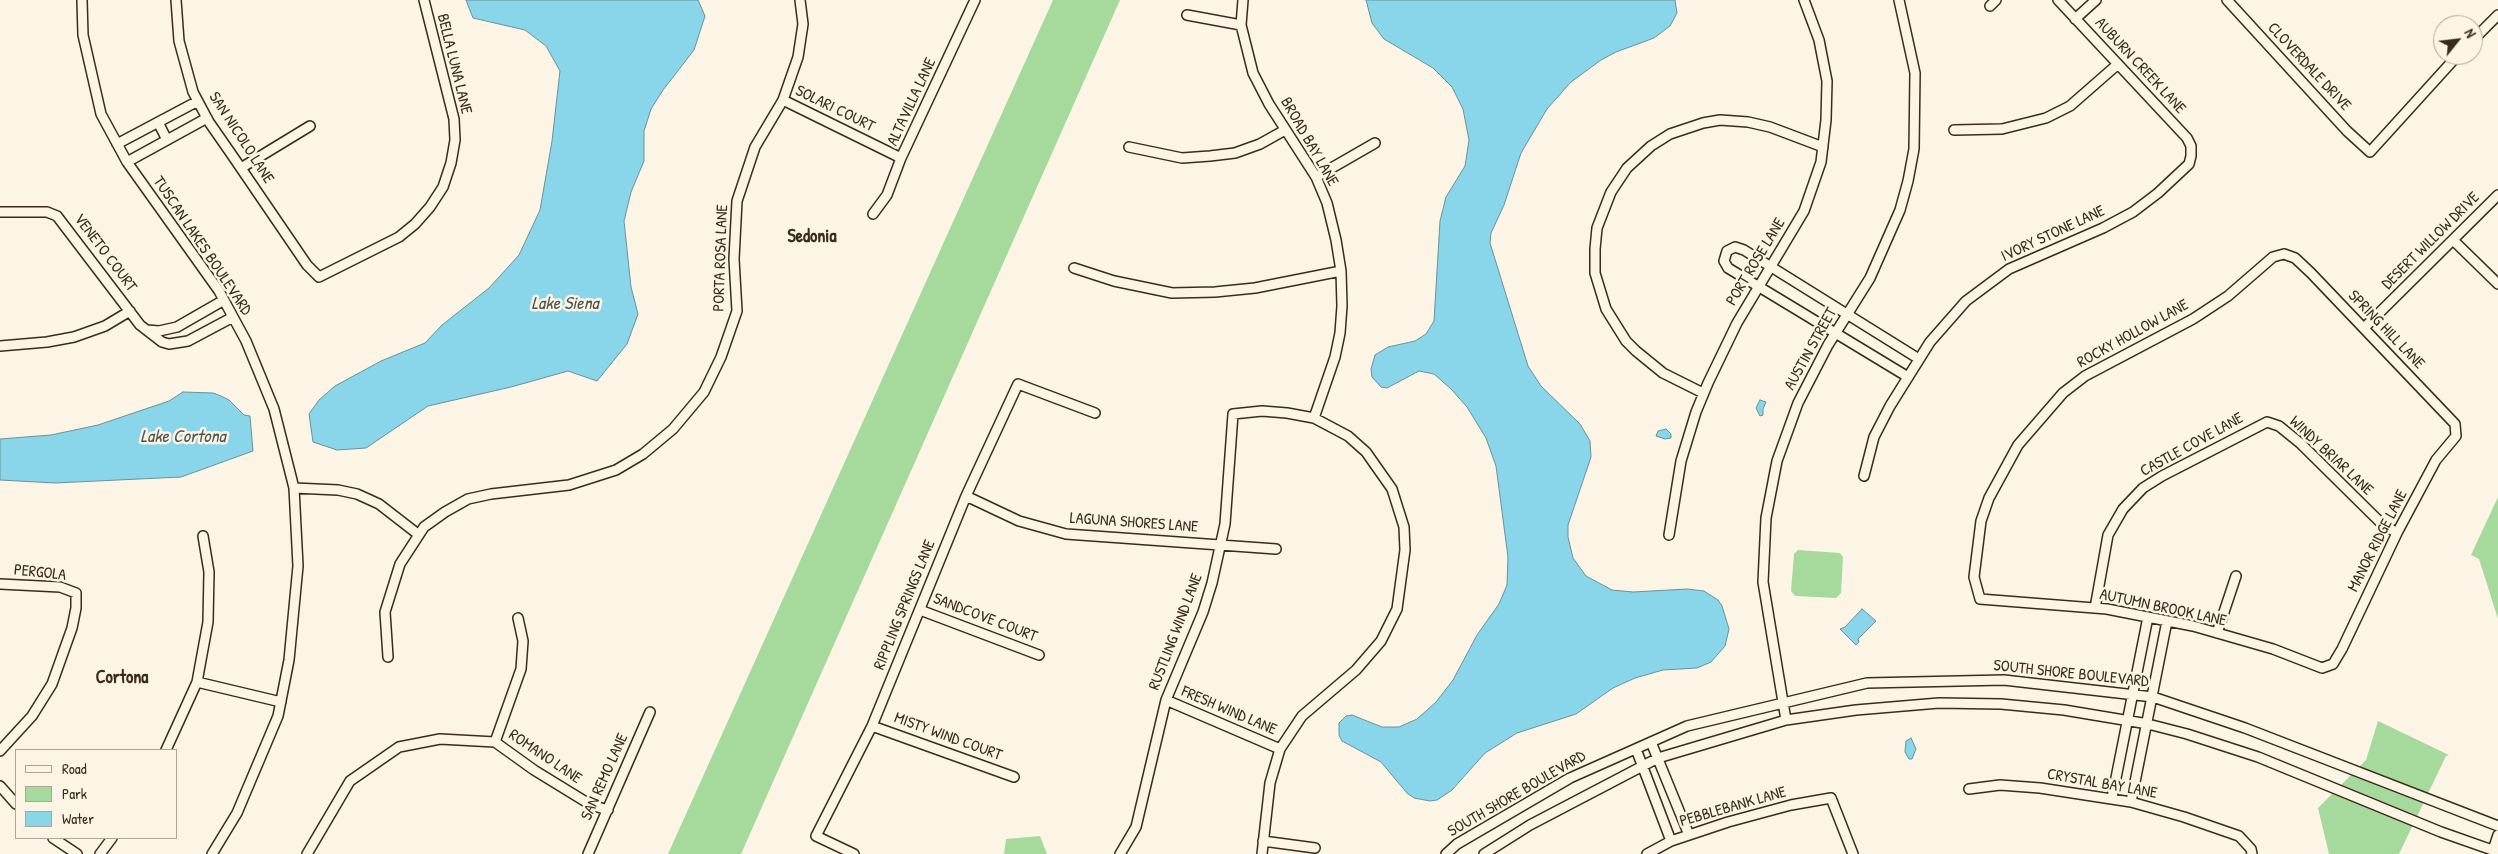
<!DOCTYPE html>
<html>
<head>
<meta charset="utf-8">
<style>
	body { margin:0 }
	#map { position:relative; width:2498px; height:854px; overflow:hidden; background:#fcf5e5; font-family:"Patrick Hand",sans-serif }
	canvas { display:block }
	.legend { position:absolute; left:15px; top:749px; width:162px; height:90px; box-sizing:border-box; background:#fcf5e5; border:1px solid #afa495; margin:0; padding:6px 9px; list-style:none; font-size:15px; color:#3b2a1e }
	.legend li { display:flex; align-items:center; gap:10px; height:25px }
	.legend b { width:25px; border:1px solid #afa495 }
	.north { position:absolute; left:2433px; top:15px; width:50px; height:50px; box-sizing:border-box; background:#fcf5e5; border:1px solid #afa495; border-radius:50%; rotate:61deg; font-size:14px; font-weight:700; line-height:20px; text-align:center; color:#3b2a1e }
	.north::after { content:''; display:block; margin:auto; width:18px; height:22px; background:#3b2a1e; clip-path:polygon(50% 0,100% 100%,50% 72%,0 100%) }
</style>
</head>
<body>
<div id="map">
<canvas width="2498" height="854"></canvas>
<ul class="legend">
<li><b style="height:6px;background:#fcf5e5"></b>Road</li>
<li><b style="height:14px;background:#a5da9c"></b>Park</li>
<li><b style="height:14px;background:#89d5e9"></b>Water</li>
</ul>
<div class="north">N</div>
</div>
<script>
const ctx = document.querySelector('canvas').getContext('2d');
ctx.lineJoin = 'round';
function fillPath(path, color) { ctx.fillStyle = color; ctx.fill(path, 'evenodd'); }
const poly = rows => new Path2D(rows.map(r => 'M' + r).join(''));
function strokePath(path, color, width, dash) { ctx.strokeStyle = color; ctx.lineWidth = width; ctx.lineCap = dash ? 'butt' : 'round'; ctx.setLineDash(dash || []); ctx.stroke(path); }
function label(font, color, halo, rows, align = 'center') {
  ctx.font = font + ' "Patrick Hand",sans-serif'; ctx.lineWidth = 5; ctx.setLineDash([]); ctx.textBaseline = 'middle'; ctx.strokeStyle = halo; ctx.fillStyle = color; for (const [text, x, y, turn = 0] of rows) {
    ctx.save(); ctx.translate(x, y); ctx.rotate((+turn || 0) * Math.PI / 180); ctx.textAlign = isNaN(turn) ? turn : align; if (halo) ctx.strokeText(text, 0, 0); ctx.fillText(text, 0, 0); ctx.restore();
  }
}
const green = poly([
	[1053,0,1120,0,741,854,668,854],
	[2498,497,2498,619,2479,559,2471,555],
	[1798,550,1840,553,1843,557,1841,593,1836,598,1795,596,1791,591,1794,554],
	[2378,721,2449,755,2446,756,2399,854,2329,854,2318,808,2366,760],
	[1040,836,1047,854,1004,854,1006,839]
]);
const water = poly([
	[466,0,698,0,705,16,694,50,663,90,651,109,644,131,644,161,631,192,624,221,631,287,638,314,627,344,597,381,568,371,511,387,428,406,366,448,337,450,313,442,309,414,319,400,335,386,381,361,425,343,442,325,489,288,519,255,540,210,552,141,560,71,546,46,525,30,473,18,466,0],
	[1366,0,1675,0,1677,13,1670,26,1654,38,1616,52,1601,60,1571,82,1547,109,1521,153,1504,205,1491,233,1490,243,1528,366,1541,386,1580,424,1590,441,1591,457,1568,525,1568,537,1573,558,1586,576,1612,590,1633,592,1687,589,1704,591,1718,600,1722,606,1729,629,1725,646,1711,662,1697,668,1663,670,1635,678,1613,688,1576,714,1517,733,1485,753,1452,790,1437,800,1430,801,1414,798,1407,793,1381,762,1342,741,1339,735,1339,723,1346,716,1352,715,1382,727,1399,727,1417,719,1436,702,1453,680,1477,635,1499,604,1507,585,1508,557,1496,466,1486,438,1467,407,1451,389,1434,374,1419,371,1387,388,1381,387,1372,377,1371,369,1375,355,1388,347,1415,341,1426,334,1434,321,1440,221,1446,197,1465,166,1469,140,1463,109,1452,87,1433,68,1384,39,1372,23,1366,0],
	[183,392,213,393,221,396,229,400,244,415,250,416,253,451,181,477,55,483,0,480,0,439,51,435,98,425,169,401,183,392],
	[1760,400,1766,402,1763,409,1763,415,1760,416,1756,408,1760,400],
	[1666,429,1671,434,1671,438,1665,439,1656,436,1658,431,1666,429],
	[1862,609,1876,621,1858,639,1859,642,1856,645,1840,629,1845,627,1862,609],
	[1911,738,1916,749,1912,759,1909,759,1905,752,1906,741,1911,738]
]);
const minor = poly([
	[82,0,83,35,101,114,127,162,219,291,246,341,274,409,294,488,298,566,289,660,278,716,237,813,212,854],
	[176,0,179,41,193,92,209,122,234,158,307,265,319,277,399,237,415,224,430,207,443,187,451,163,455,140,454,119,424,0],
	[1243,0,1241,25,1253,73,1269,104,1316,177,1327,203,1336,240,1341,271,1342,306,1340,333,1335,357,1314,418],
	[2227,0,2347,131,2370,152,2458,55],
	[1990,6,1996,0],
	[1187,15,1241,25],
	[2075,19,2096,0],
	[2473,40,2498,15],
	[783,100,901,158],
	[158,122,167,140],
	[1954,130,2002,129,2046,118,2070,106,2118,64],
	[117,144,198,101],
	[1129,147,1182,158,1210,156,1235,153,1260,144,1285,130],
	[127,162,207,118],
	[241,168,310,126],
	[1316,177,1375,143],
	[0,212,47,212,57,216,140,325,162,342,169,344,188,341,233,317],
	[873,214,887,195,901,158,975,0],
	[2454,241,2498,284],
	[2284,254,2295,258,2311,273,2455,424,2456,436,2436,460,2397,533,2342,649,2333,664,2322,668,2273,649,2193,626,2107,609,1980,599,1974,577,1981,521,1989,498,2018,445,2063,393,2085,376,2193,319,2228,296,2273,257,2284,254],
	[1074,268,1114,281,1172,293,1215,292,1255,288,1341,271],
	[2364,328,2498,195],
	[147,330,159,331,177,327,224,300],
	[0,346,47,342,74,337,105,326,130,311],
	[1908,377,1728,268,1724,261,1727,251,1735,247,1744,250,1919,359],
	[1703,393,1663,373,1636,351,1626,341,1606,309,1595,273,1595,249,1597,228,1611,192,1627,168,1651,146,1670,134,1703,123,1720,120,1748,122,1770,127,1823,147],
	[1864,476,1874,437,1890,406,1930,342,1966,301,2009,269,2103,228,2133,212,2158,193,2189,164,2191,156,2191,146,2187,138,2058,0],
	[294,488,338,490,357,494,379,504,419,535],
	[966,496,1019,521,1066,534,1276,549],
	[1669,535,1681,461,1696,412,1708,383,1737,323,1804,211,1821,162,1826,120,1827,81,1819,40,1804,0],
	[0,584,60,587,76,593,76,608,72,628,52,684,32,716,0,751],
	[2095,608,2108,535,2123,509,2143,488,2162,476,2267,422,2279,426,2300,443,2381,523,2397,533],
	[920,610,1039,655],
	[2217,633,2236,576],
	[388,657,385,612,400,564,424,527,445,512,468,499,491,494,569,485,616,470,643,454,673,429,704,392,721,357,737,311,734,259,737,201,755,147,783,100,798,57,803,24,800,0],
	[197,682,281,702],
	[1166,700,1280,749],
	[1786,720,1763,582,1766,518,1777,461,1798,403,1828,345,1870,278,1900,210,1908,181,1914,149,1915,73,1899,0],
	[872,726,1014,777],
	[495,742,521,669,523,641,518,618],
	[1651,742,1689,835],
	[1636,749,1671,841],
	[166,750,197,682,208,622,209,572,203,536],
	[0,786,16,804],
	[1969,789,2000,785,2040,788,2131,802,2184,817,2239,836,2251,849,2252,854],
	[2112,798,2148,617],
	[2131,802,2167,621],
	[53,838,77,854],
	[1263,841,1315,848],
	[2493,850,2498,835],
	[100,854,112,838],
	[307,854,350,781,399,747,440,739,495,742,534,770,591,805,608,810],
	[588,854,650,712],
	[854,854,816,836,872,726,966,496,1018,384,1095,413],
	[1120,854,1136,827,1166,700,1203,612,1212,583,1225,524,1233,414,1262,411,1287,413,1314,418,1348,436,1366,452,1392,489,1404,527,1405,550,1397,609,1381,641,1356,670,1302,716,1280,749,1270,783,1262,854],
	[1446,854,1457,844,1570,778,1687,726,1867,683,2004,680,2153,697,2245,728,2498,826],
	[1484,854,1530,825,1658,758,1786,720,1856,710,1939,703,2001,704,2064,710,2148,724,2187,734,2258,757,2441,832,2498,852],
	[1647,854,1671,841,1728,822,1791,805,1831,798,1853,854]
]);
const streetNames = [
	["BELLA LUNA LANE",454,64,76],
	["AUBURN CREEK LANE",2140,66,47],
	["CLOVERDALE DRIVE",2309,67,47],
	["ALTAVILLA LANE",912,102,-65],
	["SOLARI COURT",835,109,26],
	["SAN NICOLO LANE",241,138,57],
	["BROAD BAY LANE",1309,142,60],
	["IVORY STONE LANE",2053,234,-25],
	["DESERT WILLOW DRIVE",2431,241,-45],
	["TUSCAN LAKES BOULEVARD",202,246,56],
	["VENETO COURT",105,253,53],
	["PORTA ROSA LANE",721,258,-88],
	["PORT ROSE LANE",1756,262,-59],
	["SPRING HILL LANE",2386,330,46],
	["ROCKY HOLLOW LANE",2133,334,-29],
	["AUSTIN STREET",1811,349,-61],
	["CASTLE COVE LANE",2192,445,-29],
	["WINDY BRIAR LANE",2331,456,43],
	["LAGUNA SHORES LANE",1134,523,4],
	["MANOR RIDGE LANE",2378,541,-63],
	["PERGOLA",40,573,6],
	["RIPPLING SPRINGS LANE",905,605,-68],
	["AUTUMN BROOK LANE",2163,608,12],
	["SANDCOVE COURT",985,618,21],
	["RUSTLING WIND LANE",1176,632,-69],
	["SOUTH SHORE BOULEVARD",2071,674,6],
	["FRESH WIND LANE",1229,711,23],
	["MISTY WIND COURT",948,737,20],
	["ROMANO LANE",545,757,34],
	["SAN REMO LANE",605,777,-66],
	["CRYSTAL BAY LANE",2102,784,10],
	["SOUTH SHORE BOULEVARD",1517,794,-30],
	["PEBBLEBANK LANE",1733,807,-16]
];
const neighbourhoodNames = [
	["Sedonia",812,237],
	["Cortona",122,678]
];
const waterNames = [
	["Lake Siena",565,304],
	["Lake Cortona",183,437]
];
fillPath(green, '#a5da9c');
fillPath(water, '#89d5e9');
strokePath(water, '#6a9198', 1);
strokePath(minor, '#3b2a1e', 12);
strokePath(minor, '#fcf5e5', 9);
label('16px', '#3b2a1e', '#fcf5e5', streetNames);
label('bold 18px', '#3b2a1e', '#fcf5e5', neighbourhoodNames);
label('italic 18px', '#4e5551', '#fcf5e5', waterNames);
</script>
</body>
</html>
